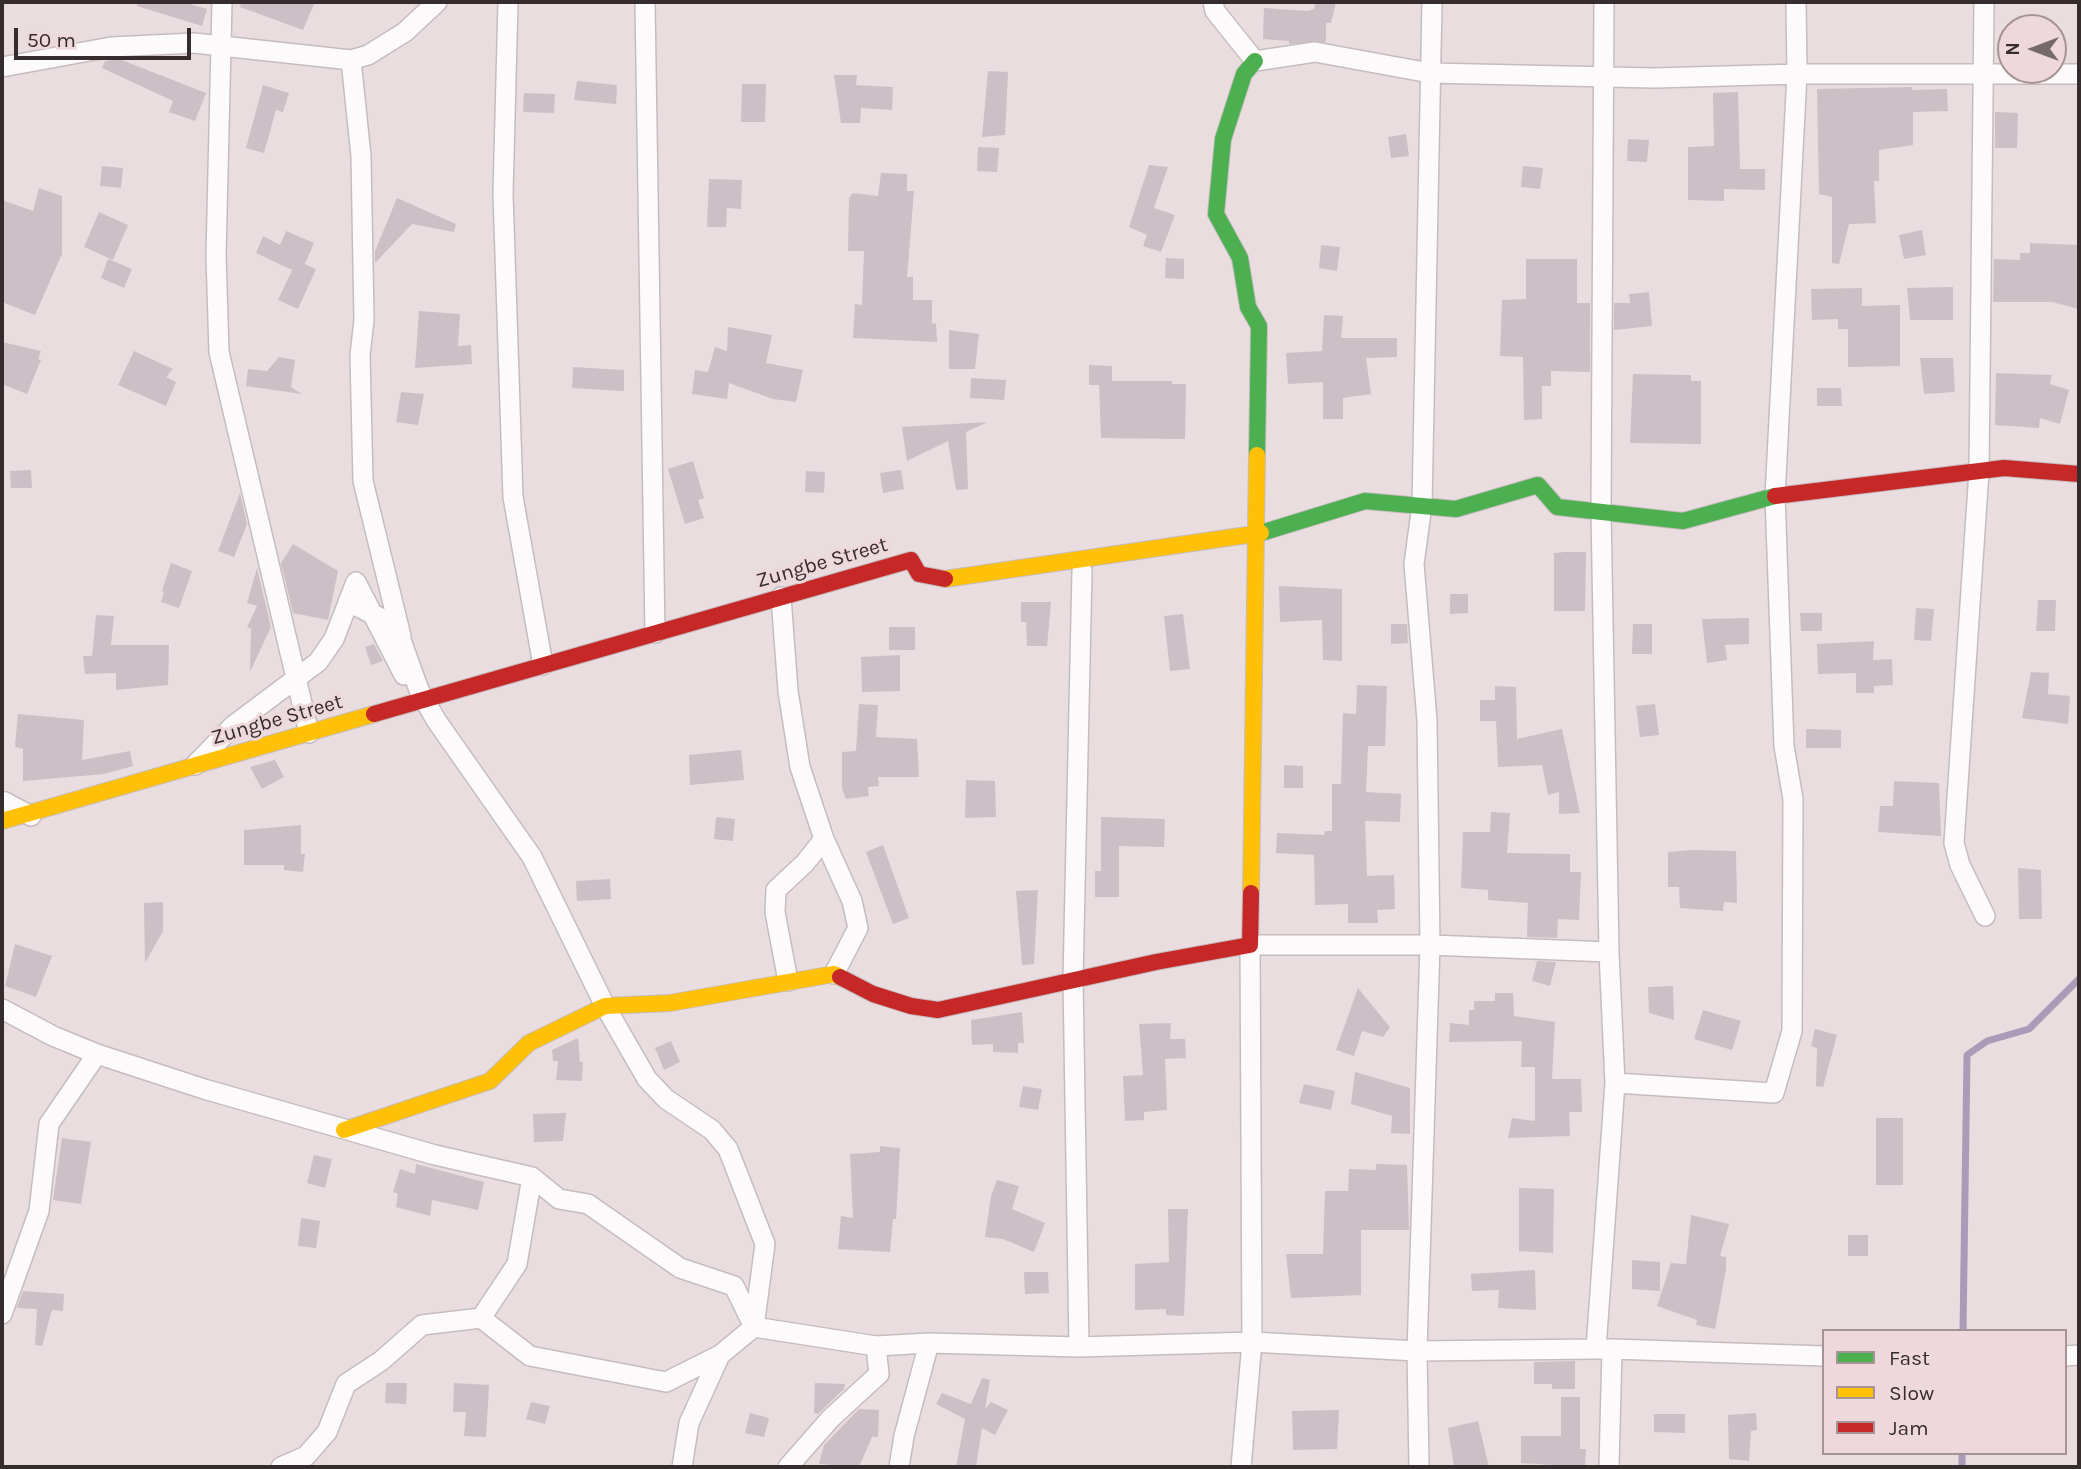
<!DOCTYPE html>
<html>
<head>
<meta charset="utf-8">
<style>
	body { margin:0 }
	#map { position:relative; width:2081px; height:1469px; overflow:hidden; background:#eadddf; font-family:Karla,sans-serif }
	canvas { display:block }
	.frame { position:absolute; inset:0; border:4px solid #352c2d; pointer-events:none }
	.legend { position:absolute; left:1822px; top:1329px; width:245px; height:126px; box-sizing:border-box; background:#efd8db; border:2px solid #a59395; margin:0; padding:9px 12px; list-style:none; font-size:21px; color:#352c2d }
	.legend li { display:flex; align-items:center; gap:14px; height:35px }
	.legend b { width:35px; border:2px solid #a59395 }
	.north { position:absolute; left:1997px; top:14px; width:70px; height:70px; box-sizing:border-box; background:#efd8db; border:2px solid #a59395; border-radius:50%; rotate:270deg; font-size:19px; font-weight:700; line-height:28px; text-align:center; color:#352c2d }
	.north::after { content:''; display:block; margin:auto; width:24px; height:32px; background:#746a6b; clip-path:polygon(50% 0,100% 100%,50% 72%,0 100%) }
	.scale { position:absolute; left:14px; top:28px; width:177px; height:32px; box-sizing:border-box; border:4px solid #352c2d; border-top:0; padding-left:9px; font-size:21px; line-height:24px; white-space:nowrap; color:#352c2d; -webkit-text-stroke:5px #efd8db; paint-order:stroke }
</style>
</head>
<body>
<div id="map">
<canvas width="2081" height="1469"></canvas>
<div class="frame"></div>
<ul class="legend">
<li><b style="height:9px;background:#4caf50"></b>Fast</li>
<li><b style="height:9px;background:#ffc107"></b>Slow</li>
<li><b style="height:9px;background:#c62828"></b>Jam</li>
</ul>
<div class="north">N</div>
<div class="scale">50 m</div>
</div>
<script>
const ctx = document.querySelector('canvas').getContext('2d');
ctx.lineJoin = 'round';
const poly = rows => new Path2D(rows.map(r => 'M' + r).join(''));
function strokePath(path, color, width, dash) { ctx.strokeStyle = color; ctx.lineWidth = width; ctx.lineCap = dash ? 'butt' : 'round'; ctx.setLineDash(dash || []); ctx.stroke(path); }
function fillPath(path, color) { ctx.fillStyle = color; ctx.fill(path, 'evenodd'); }
function label(font, color, halo, rows, align = 'center') {
  ctx.font = font + ' Karla,sans-serif'; ctx.lineWidth = 6; ctx.setLineDash([]); ctx.textBaseline = 'middle'; ctx.strokeStyle = halo; ctx.fillStyle = color; for (const [text, x, y, turn = 0] of rows) {
    ctx.save(); ctx.translate(x, y); ctx.rotate((+turn || 0) * Math.PI / 180); ctx.textAlign = isNaN(turn) ? turn : align; if (halo) ctx.strokeText(text, 0, 0); ctx.fillText(text, 0, 0); ctx.restore();
  }
}
const stream = poly([
	[1963,1331,1967,1055,1987,1041,2029,1029,2079,979],
	[1962,1467,1962,1453]
]);
const building = poly([
	[138,2,183,2,207,9,202,26,137,6],
	[241,2,315,2,303,30,240,7],
	[1316,2,1336,2,1331,23,1326,23,1326,42,1289,44,1289,41,1263,39,1264,8,1308,11,1314,9],
	[119,59,206,93,195,121,169,112,173,101,102,68,105,61],
	[988,71,1008,72,1005,135,982,137],
	[834,75,857,75,856,85,893,87,892,110,861,108,860,123,841,123],
	[577,81,617,85,616,104,574,100],
	[742,84,766,84,765,122,741,122],
	[263,85,289,93,283,112,276,110,264,153,246,148],
	[1912,87,1912,90,1947,89,1948,111,1913,112,1913,145,1879,150,1879,181,1874,181,1876,223,1849,224,1839,264,1832,263,1832,197,1819,194,1817,89],
	[1738,92,1740,169,1765,169,1765,190,1724,189,1724,201,1688,200,1688,147,1714,146,1713,93],
	[524,93,555,94,554,113,523,112],
	[1995,112,2018,113,2017,148,1995,148],
	[1406,134,1409,156,1391,158,1388,137],
	[1628,139,1649,140,1647,162,1627,161],
	[978,147,999,148,997,172,977,171],
	[1149,165,1168,167,1154,208,1175,215,1161,252,1143,246,1147,235,1129,227],
	[102,166,123,168,121,188,100,186],
	[1523,166,1543,168,1540,189,1521,187],
	[881,173,907,174,907,191,914,191,907,277,913,277,913,300,932,300,932,324,936,323,937,342,853,338,855,304,862,305,864,251,848,251,849,198,853,193,878,196],
	[709,179,742,180,741,209,727,208,726,227,707,227],
	[39,188,62,196,62,254,35,315,2,302,2,200,33,211],
	[397,198,456,224,454,232,412,224,375,263,375,251],
	[99,212,128,225,113,260,84,247],
	[1922,230,1926,255,1904,259,1899,235],
	[286,231,314,243,305,264,316,269,298,309,278,300,292,270,256,253,263,236,280,245],
	[2030,243,2079,245,2079,309,2052,302,1993,302,1994,259,2020,260,2020,253,2030,253],
	[1321,245,1340,247,1337,271,1319,268],
	[1166,258,1184,259,1184,279,1165,278],
	[108,259,132,269,124,288,101,278],
	[1526,259,1577,259,1577,303,1590,303,1590,372,1551,371,1551,386,1542,386,1542,419,1524,420,1523,357,1500,356,1502,300,1526,299],
	[1953,287,1953,320,1910,320,1907,288],
	[1862,288,1862,306,1900,305,1900,366,1848,367,1848,329,1838,329,1838,319,1812,320,1811,289],
	[1649,292,1652,326,1614,330,1614,303,1630,303,1629,294],
	[419,311,460,314,458,346,471,345,472,364,415,368],
	[1324,315,1343,316,1341,338,1397,338,1397,357,1366,358,1371,394,1343,398,1343,419,1323,419,1323,382,1288,384,1286,353,1322,351],
	[728,327,772,335,766,363,803,370,796,402,773,399,729,383,727,399,692,394,695,370,708,372,715,347,727,351],
	[949,330,979,334,975,369,949,369],
	[2,342,41,351,38,359,41,360,27,394,2,384],
	[134,351,173,369,166,377,176,382,166,406,118,385],
	[279,357,295,360,291,387,302,394,246,386,248,369,267,371],
	[1920,358,1953,358,1955,392,1924,394],
	[1089,365,1112,366,1112,381,1172,381,1172,384,1186,384,1185,439,1101,438,1099,385,1089,385],
	[573,367,624,370,624,391,572,388],
	[1996,373,2052,375,2050,384,2069,390,2060,424,2040,418,2039,428,1995,425],
	[1633,374,1691,375,1691,381,1701,381,1701,444,1630,443],
	[971,378,1006,380,1004,400,970,398],
	[1817,388,1841,388,1842,406,1817,406],
	[401,392,424,394,418,425,396,422],
	[988,422,966,432,968,489,956,490,948,441,907,461,902,427],
	[693,461,704,498,698,500,704,518,685,524,668,469],
	[31,470,32,488,11,488,10,471],
	[901,470,904,489,883,493,880,473],
	[806,471,825,472,824,493,805,492],
	[240,493,247,524,234,557,218,551],
	[293,544,338,571,328,620,293,613,281,563],
	[1565,552,1586,552,1585,611,1554,611,1554,553],
	[171,563,192,571,179,608,161,602,164,592,162,591],
	[257,568,271,627,250,672,251,629,247,627,257,606,247,603],
	[1279,586,1342,589,1342,661,1323,660,1322,620,1280,622],
	[1450,594,1468,594,1468,613,1450,614],
	[2038,600,2056,600,2055,631,2036,631],
	[1021,602,1051,602,1047,646,1027,646,1026,622,1021,622],
	[1916,608,1934,609,1931,641,1914,640],
	[1800,613,1822,613,1822,631,1801,631],
	[1183,614,1190,669,1170,671,1164,616],
	[96,615,114,616,111,645,169,645,168,685,116,690,116,673,85,674,83,656,92,656],
	[1749,618,1749,644,1725,645,1727,660,1707,663,1702,619],
	[1391,624,1407,624,1408,643,1391,644],
	[1633,624,1652,624,1652,654,1632,654],
	[889,627,915,627,915,650,889,650],
	[1874,641,1873,660,1892,659,1893,685,1874,686,1874,693,1856,693,1856,673,1818,674,1817,644],
	[374,644,383,661,371,665,365,647],
	[900,655,900,691,862,692,861,657],
	[2031,672,2049,673,2048,694,2070,696,2068,724,2022,718],
	[1357,685,1387,686,1385,746,1368,746,1366,792,1401,794,1400,822,1365,821,1367,876,1394,875,1395,909,1377,910,1378,923,1348,923,1348,904,1315,905,1314,855,1276,853,1277,833,1324,835,1325,831,1332,831,1332,784,1341,784,1343,713,1356,714],
	[1495,686,1516,687,1517,739,1562,729,1580,813,1559,814,1559,792,1548,795,1542,765,1498,767,1496,721,1480,721,1480,700,1495,700],
	[859,704,878,705,876,737,917,739,919,777,878,777,879,786,868,787,869,796,846,799,842,789,842,752,856,751],
	[1655,704,1659,735,1640,737,1636,706],
	[18,714,84,720,82,760,130,751,133,766,104,774,23,781,23,749,15,747],
	[1806,729,1841,730,1841,748,1806,748],
	[741,750,744,780,690,785,689,755],
	[275,760,284,777,262,789,250,767],
	[1284,765,1303,766,1303,788,1284,788],
	[966,780,995,781,996,817,965,818],
	[1894,781,1939,783,1941,836,1878,832,1880,806,1893,806],
	[1491,812,1510,813,1507,853,1570,854,1570,872,1581,872,1579,920,1558,919,1557,938,1527,937,1528,903,1488,900,1488,890,1461,888,1463,832,1490,832],
	[716,817,735,819,733,841,714,839],
	[1101,817,1165,819,1164,847,1119,846,1119,897,1095,897,1095,871,1101,871],
	[301,825,301,854,305,854,303,872,284,870,284,865,244,865,244,830],
	[883,845,909,918,893,924,866,852],
	[1693,850,1736,851,1737,903,1724,902,1723,911,1680,908,1679,887,1668,887,1668,852],
	[2018,868,2041,870,2042,919,2019,919],
	[610,879,611,899,577,901,576,881],
	[1038,890,1034,964,1022,965,1016,891],
	[163,902,163,931,145,963,144,903],
	[15,944,52,956,36,997,5,986],
	[1537,961,1556,962,1550,986,1532,981],
	[1673,986,1674,1020,1649,1013,1648,987],
	[1358,988,1390,1027,1383,1037,1362,1031,1354,1056,1336,1050],
	[1495,993,1513,993,1514,1016,1555,1022,1552,1079,1581,1079,1582,1112,1569,1112,1570,1136,1508,1138,1512,1118,1535,1121,1535,1067,1521,1067,1522,1041,1449,1042,1450,1023,1469,1025,1469,1010,1474,1010,1474,1001,1495,1001],
	[1703,1010,1741,1021,1732,1050,1694,1039],
	[1022,1012,1024,1043,1018,1043,1018,1053,993,1052,993,1044,972,1045,971,1020],
	[1171,1023,1170,1039,1185,1039,1186,1058,1165,1059,1167,1110,1144,1112,1144,1120,1125,1121,1123,1076,1143,1075,1139,1024],
	[1815,1029,1837,1035,1823,1087,1816,1086,1817,1048,1811,1046],
	[578,1038,580,1062,583,1062,582,1081,556,1080,558,1061,553,1061,552,1050],
	[671,1041,680,1062,664,1070,655,1048],
	[1355,1072,1410,1088,1410,1134,1391,1133,1392,1116,1351,1104],
	[1304,1084,1335,1091,1331,1110,1299,1103],
	[1023,1086,1042,1089,1038,1110,1019,1107],
	[566,1113,563,1141,534,1142,533,1114],
	[1876,1118,1903,1118,1903,1185,1876,1185],
	[62,1138,91,1142,81,1204,53,1200],
	[880,1146,900,1148,896,1219,893,1219,890,1252,838,1249,841,1216,853,1218,850,1154,880,1152],
	[314,1155,332,1159,325,1188,307,1183],
	[416,1164,484,1182,478,1210,432,1200,430,1216,396,1207,398,1194,393,1192,400,1169,415,1174],
	[1376,1164,1407,1165,1409,1230,1361,1230,1361,1295,1291,1298,1286,1254,1323,1254,1325,1191,1348,1191,1349,1169,1376,1170],
	[997,1180,1019,1186,1012,1209,1045,1223,1034,1252,1003,1239,985,1237,991,1196],
	[1519,1188,1554,1189,1553,1253,1519,1251],
	[1168,1209,1188,1209,1184,1316,1166,1315,1166,1309,1135,1310,1135,1264,1169,1262],
	[1691,1215,1729,1224,1720,1256,1726,1257,1726,1269,1715,1329,1696,1325,1697,1320,1657,1306,1671,1263,1686,1264],
	[301,1218,320,1221,316,1248,298,1246],
	[1848,1235,1868,1235,1868,1256,1848,1256],
	[1632,1260,1660,1262,1660,1291,1632,1289],
	[1535,1270,1536,1310,1498,1308,1499,1290,1472,1291,1471,1274],
	[1024,1272,1048,1272,1049,1293,1025,1294],
	[23,1291,64,1294,63,1311,52,1310,42,1346,35,1345,37,1309,17,1308],
	[1575,1361,1575,1389,1552,1389,1552,1384,1534,1384,1534,1362],
	[982,1378,990,1380,985,1409,991,1402,1008,1410,995,1435,982,1428,976,1467,956,1467,965,1419,936,1404,942,1393,971,1404],
	[386,1383,407,1383,406,1404,385,1403],
	[454,1383,489,1385,486,1437,464,1436,466,1412,453,1412],
	[815,1383,845,1384,844,1389,818,1414,814,1413],
	[1561,1397,1580,1397,1580,1449,1586,1449,1585,1467,1521,1463,1521,1436,1561,1436],
	[531,1402,550,1406,545,1424,526,1419],
	[859,1409,879,1410,878,1437,872,1437,859,1467,819,1464,824,1445],
	[1339,1410,1337,1449,1293,1450,1292,1411],
	[750,1413,769,1418,764,1437,745,1433],
	[1756,1413,1757,1430,1751,1431,1749,1461,1729,1459,1728,1415],
	[1654,1414,1685,1414,1685,1433,1654,1432],
	[1478,1421,1489,1467,1454,1467,1448,1428]
]);
const street = poly([
	[222,2,216,256,219,352,309,733],
	[508,2,503,194,513,497,543,665],
	[645,2,655,633],
	[1213,2,1215,11,1255,61,1315,52,1430,73,1654,78,1797,74,2079,74],
	[1604,2,1601,511,1609,952,1615,1083],
	[1984,2,1979,471,1954,843,1960,865,1985,916],
	[351,60,361,156,364,320,360,355,363,481,401,636],
	[2,67,111,47,194,43,351,60,368,55,405,32,437,2],
	[781,597,788,691,800,767,824,839,805,863,776,890,775,912,788,981],
	[348,602,387,621,397,629,419,690,436,720,532,857,605,1006,647,1079,666,1099,712,1130,728,1149,765,1244,754,1327,720,1355,689,1423,682,1467],
	[195,765,234,725,318,662,334,639,356,582,404,675],
	[2,805,5,802,31,816],
	[824,839,852,901,858,928,834,974],
	[2,1009,53,1036,97,1054,204,1089,435,1155,532,1177,559,1199,588,1204,680,1268,734,1286,754,1327,876,1346,929,1343,1079,1347,1252,1342,1417,1351,1596,1349],
	[2,1314,39,1211,49,1124,97,1054],
	[481,1318,530,1356,666,1382,720,1355],
	[1079,1347,1073,979,1082,571],
	[1612,1349,1824,1356],
	[2065,1356,2079,1355],
	[281,1467,306,1456,327,1432,346,1384,381,1361,422,1325,481,1318,517,1264,532,1177],
	[788,1467,830,1419,879,1374,876,1346],
	[899,1467,904,1436,929,1343],
	[1241,1467,1252,1342,1250,945,1430,945,1427,720,1414,564,1422,505,1432,2],
	[1419,1467,1417,1351,1430,945,1609,952],
	[1609,1467,1612,1349,1596,1349,1615,1083,1774,1093,1792,1031,1793,799,1784,746,1775,496,1797,74,1796,2]
]);
const fast = poly([
	[1255,61,1244,74,1223,139,1216,214,1240,258,1248,307,1259,326,1257,455],
	[1261,533,1365,501,1456,509,1538,485,1557,507,1683,521,1775,496]
]);
const slow = poly([
	[945,579,1261,533],
	[2,821,374,714],
	[1251,893,1257,455],
	[344,1130,490,1081,529,1043,605,1006,670,1003,834,974,840,977]
]);
const jam = poly([
	[1775,496,2004,468,2079,474],
	[374,714,911,560,919,574,945,579],
	[840,977,873,994,911,1006,938,1010,1156,962,1250,945,1251,893]
]);
const streetNames = [
	["Zungbe Street",822,563,-16],
	["Zungbe Street",277,720,-16]
];
strokePath(stream, '#aa9bb8', 7);
fillPath(building, '#cdbfc6');
strokePath(street, '#c6bcbe', 22);
strokePath(fast, '#c6bcbe', 18);
strokePath(slow, '#c6bcbe', 18);
strokePath(jam, '#c6bcbe', 18);
strokePath(street, '#fcfafa', 19);
strokePath(fast, '#4caf50', 16);
strokePath(slow, '#ffc107', 16);
strokePath(jam, '#c62828', 16);
label('21px', '#352c2d', '#efd8db', streetNames);
</script>
</body>
</html>
